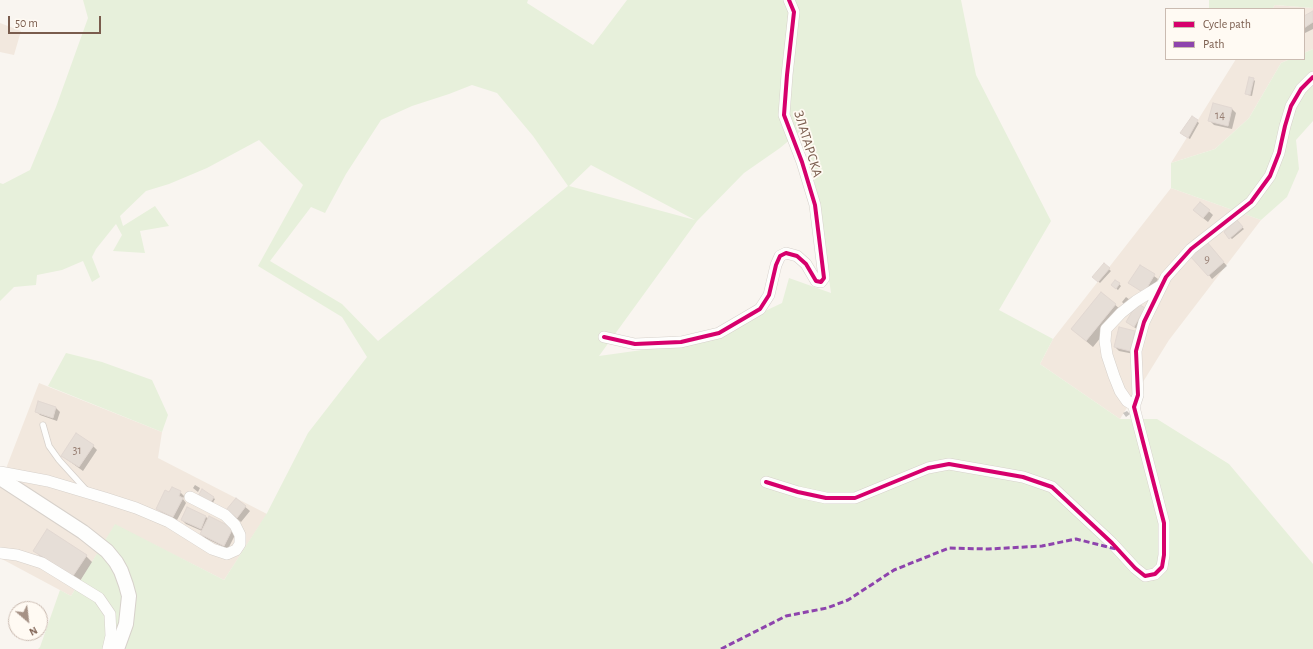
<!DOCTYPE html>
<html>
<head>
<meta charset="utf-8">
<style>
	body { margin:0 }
	#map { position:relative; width:1313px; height:649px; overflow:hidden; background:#f9f5f0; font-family:"Alegreya Sans",sans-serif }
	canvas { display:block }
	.legend { position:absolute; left:1165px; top:8px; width:140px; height:52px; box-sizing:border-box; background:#fffaf3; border:1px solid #cabbb1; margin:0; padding:5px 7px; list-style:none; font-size:12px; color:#7a5c4d }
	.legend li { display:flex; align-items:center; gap:8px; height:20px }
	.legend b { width:20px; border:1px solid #cabbb1 }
	.north { position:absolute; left:8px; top:601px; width:40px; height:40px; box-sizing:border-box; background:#fffaf3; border:1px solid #cabbb1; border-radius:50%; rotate:152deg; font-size:11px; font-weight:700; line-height:16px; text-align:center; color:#7a5c4d }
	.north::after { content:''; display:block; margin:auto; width:14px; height:18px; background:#a69286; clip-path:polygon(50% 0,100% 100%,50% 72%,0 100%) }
	.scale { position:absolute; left:8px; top:16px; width:93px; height:18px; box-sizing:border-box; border:2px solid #7a5c4d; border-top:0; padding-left:5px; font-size:12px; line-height:14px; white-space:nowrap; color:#7a5c4d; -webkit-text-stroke:3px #fffaf3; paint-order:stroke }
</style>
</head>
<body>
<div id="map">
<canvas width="1313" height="649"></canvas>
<ul class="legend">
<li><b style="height:5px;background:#d6006c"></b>Cycle path</li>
<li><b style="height:5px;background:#8e44ad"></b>Path</li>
</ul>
<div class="north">N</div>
<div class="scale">50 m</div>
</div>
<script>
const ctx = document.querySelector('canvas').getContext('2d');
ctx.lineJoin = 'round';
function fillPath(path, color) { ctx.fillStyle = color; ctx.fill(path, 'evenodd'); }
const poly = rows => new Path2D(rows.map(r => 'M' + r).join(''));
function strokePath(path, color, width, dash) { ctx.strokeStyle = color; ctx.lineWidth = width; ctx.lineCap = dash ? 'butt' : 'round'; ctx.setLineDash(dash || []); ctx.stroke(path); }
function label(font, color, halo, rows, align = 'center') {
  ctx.font = font + ' "Alegreya Sans",sans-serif'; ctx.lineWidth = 3.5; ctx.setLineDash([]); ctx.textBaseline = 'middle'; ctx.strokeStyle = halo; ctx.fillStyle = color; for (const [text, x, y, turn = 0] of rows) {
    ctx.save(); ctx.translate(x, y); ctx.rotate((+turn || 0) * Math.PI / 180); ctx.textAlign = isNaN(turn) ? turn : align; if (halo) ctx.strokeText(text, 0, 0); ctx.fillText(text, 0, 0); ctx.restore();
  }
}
const residential = poly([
	[1275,5,1313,8,1313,49,1304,53,1304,9,1272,9],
	[0,23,21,31,14,55,0,52],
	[1236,59,1290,59,1281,63,1249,118,1215,149,1171,163],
	[1171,188,1261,220,1169,340,1120,419,1040,364,1053,339],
	[39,383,162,432,158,458,267,514,224,580,115,525,71,596,0,558,0,484]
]);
const green = poly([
	[83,0,528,0,527,3,593,45,627,0,961,0,976,75,1051,221,999,310,1053,339,1040,364,1120,419,1157,419,1229,464,1313,564,1313,649,38,649,40,647,60,590,71,596,115,524,224,580,267,513,308,433,367,357,342,317,258,266,303,185,259,140,207,168,169,184,146,191,120,216,123,226,155,206,169,226,140,231,145,253,113,251,122,235,116,224,96,249,92,257,100,277,92,282,83,261,62,270,37,275,36,285,14,287,0,301,0,183,3,184,30,170,56,107,88,18],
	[472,85,497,93,533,136,568,186,378,341,342,304,270,261,311,207,325,213,346,174,381,120,412,106,449,94],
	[803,129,816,190,831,293,789,278,782,303,699,342,599,356,697,221,744,173,780,148],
	[591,165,695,220,569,186],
	[1209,0,1313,0,1313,8,1275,5,1272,9,1209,9],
	[1313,49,1313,121,1296,140,1299,169,1287,197,1261,220,1171,188,1171,163,1215,149,1249,118,1281,63,1290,59,1304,59,1304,53],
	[66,353,102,362,152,380,168,415,162,432,48,386]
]);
const shadow = poly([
	[1313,13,1313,29,1305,33,1304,15,1305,17],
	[1253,79,1255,81,1252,96,1248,95,1246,93],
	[1232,109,1236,113,1232,129,1214,125,1210,121],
	[1192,117,1199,123,1190,139,1183,135],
	[1200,203,1213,215,1208,222,1198,214],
	[1237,222,1244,229,1232,239,1225,232],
	[1210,247,1227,266,1212,279,1209,275],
	[1104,265,1111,271,1100,283,1094,277],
	[1140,266,1158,279,1148,296,1130,283],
	[1116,281,1121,286,1118,290,1114,287],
	[1102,293,1122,311,1093,347,1072,329],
	[1126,297,1130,300,1124,304,1122,302],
	[1144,309,1138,330,1127,322],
	[1135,332,1139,336,1134,354,1119,351,1115,347],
	[56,408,60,412,57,421,40,415,36,411],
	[1127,411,1130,414,1126,417,1123,413],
	[93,446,97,450,83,471,62,456],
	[195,485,200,488,198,492,193,488],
	[203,491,215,499,211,506],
	[180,492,184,496,183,499,186,503,177,520,161,512,157,508,170,493],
	[236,499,250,511,241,522,231,514],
	[188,509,232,529,236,533,228,549,205,538,201,534,202,531,186,524,182,520],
	[34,550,86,556,92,562,80,581,41,557]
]);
const building = poly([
	[1313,11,1313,22,1304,28,1304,16,1313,11],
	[1249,77,1254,78,1250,95,1245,94,1249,77],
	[1213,103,1232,108,1228,126,1208,121,1213,103],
	[1192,116,1198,120,1188,138,1180,133,1192,116],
	[1200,202,1210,210,1203,218,1193,210,1200,202],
	[1237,220,1243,227,1229,239,1224,232,1237,220],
	[1207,242,1224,262,1208,276,1190,256,1207,242],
	[1104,263,1110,268,1098,282,1092,277,1104,263],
	[1140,265,1155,274,1144,293,1128,283,1140,265],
	[1115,280,1120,283,1116,289,1111,285,1115,280],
	[1101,292,1116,304,1086,341,1071,329,1101,292],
	[1137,303,1145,308,1134,327,1126,322,1137,303],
	[1119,327,1135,331,1130,351,1114,347,1119,327],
	[38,401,56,407,53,418,35,412,38,401],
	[76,433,94,445,79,467,61,456,76,433],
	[172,487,181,491,179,496,183,498,173,517,156,509,165,490,169,492,172,487],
	[202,489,214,497,209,505,197,498,202,489],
	[236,498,246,506,237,518,226,510,236,498],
	[187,507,206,516,201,529,181,520,187,507],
	[209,516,233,528,224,546,200,534,209,516],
	[47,529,87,555,73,576,33,551,47,529]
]);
const service = poly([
	[43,425,49,446,59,460,88,492]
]);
const minor = poly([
	[604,337,635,344,681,342,719,333,760,309,769,295,776,265,780,256,786,253,797,256,806,264,816,281,821,282,824,278,815,205,802,162,784,115,787,75,794,12,789,0],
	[1135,406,1127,401,1120,391,1114,376,1107,355,1105,341,1106,329,1121,313,1136,301,1162,285],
	[0,472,48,481,105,498,136,508,169,522,212,549,227,554,236,550,240,544,240,535,235,525,225,515,190,497],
	[766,482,798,492,826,498,855,498,928,468,949,464,1023,477,1052,487,1112,543,1135,568,1145,576,1155,574,1162,567,1164,555,1164,523,1134,407,1138,395,1136,351,1144,322,1166,277,1191,249,1251,202,1270,176,1279,153,1285,126,1291,106,1301,89,1313,77],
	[0,553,17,555,42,563,99,598,110,614,111,636,108,649]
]);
const tertiary = poly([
	[0,478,83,532,107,551,116,562,121,571,126,585,129,596,126,624,117,649]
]);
const quiet = poly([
	[721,649,786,616,827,608,848,600,894,570,949,548,988,549,1042,546,1076,539,1116,549]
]);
const cycleway = poly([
	[604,337,635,344,681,342,719,333,760,309,769,295,776,265,780,256,786,253,797,256,806,264,816,281,821,282,824,278,815,205,802,162,784,115,787,75,794,12,789,0],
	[766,482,798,492,826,498,855,498,928,468,949,464,1023,477,1052,487,1112,543,1135,568,1145,576,1155,574,1162,567,1164,555,1164,523,1134,407,1138,395,1136,351,1144,322,1166,277,1191,249,1251,202,1270,176,1279,153,1285,126,1291,106,1301,89,1313,77]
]);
const numberNames = [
	["14",1220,115],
	["9",1207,259],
	["31",77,450]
];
const streetNames = [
	["ЗЛАТАРСКА",808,144,73]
];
fillPath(residential, '#f2e8de');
fillPath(green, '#e7f0db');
fillPath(shadow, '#0003');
fillPath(building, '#e6ded7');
strokePath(building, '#e2d8d2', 1);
strokePath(service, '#d7d1cb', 7);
strokePath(minor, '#d7d1cb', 12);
strokePath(tertiary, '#d7d1cb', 16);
strokePath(service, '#fefefd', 5.5);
strokePath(minor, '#fefefd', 11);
strokePath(tertiary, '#fefefd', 14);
strokePath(quiet, '#8e44ad', 3, [6, 3]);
strokePath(cycleway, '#d6006c', 4);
label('12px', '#977e72', null, numberNames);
label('14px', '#7a5c4d', '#fffaf3', streetNames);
</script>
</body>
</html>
